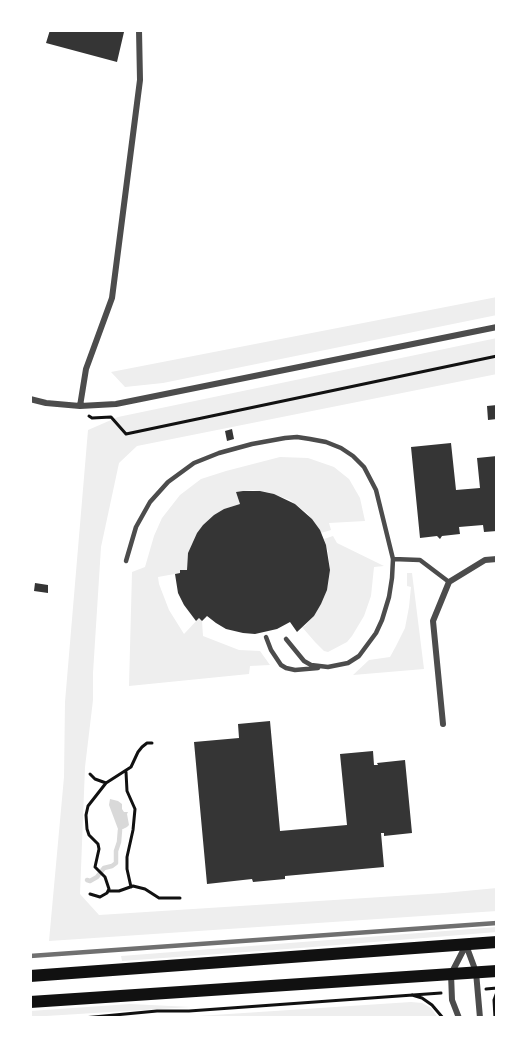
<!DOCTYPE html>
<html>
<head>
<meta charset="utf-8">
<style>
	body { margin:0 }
	#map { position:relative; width:527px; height:1048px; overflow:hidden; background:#fff; font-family:"Source Sans 3",sans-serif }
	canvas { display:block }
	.frame { position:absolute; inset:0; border:32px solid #fff; pointer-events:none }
</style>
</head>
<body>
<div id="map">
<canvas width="527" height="1048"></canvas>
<div class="frame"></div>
</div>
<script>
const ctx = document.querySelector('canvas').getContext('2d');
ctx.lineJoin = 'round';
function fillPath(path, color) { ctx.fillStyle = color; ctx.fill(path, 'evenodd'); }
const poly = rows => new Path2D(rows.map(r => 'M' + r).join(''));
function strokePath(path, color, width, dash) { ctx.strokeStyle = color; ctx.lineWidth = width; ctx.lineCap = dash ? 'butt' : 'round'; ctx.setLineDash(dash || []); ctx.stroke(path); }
const green = poly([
	[497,297,497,315,163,383,125,387,111,372],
	[497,338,497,374,137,446,119,463,101,547,93,673,93,700,85,767,80,894,99,915,444,893,497,888,497,911,49,941,64,777,65,702,88,430,118,417],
	[280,457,308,458,334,467,349,479,360,498,365,521,329,523,331,530,321,533,308,514,290,500,267,492,253,490,236,492,240,504,224,509,203,525,197,533,188,553,187,570,180,570,180,573,158,577,159,584,169,610,184,634,199,618,202,621,203,636,239,650,260,651,270,665,250,666,249,674,129,686,132,572,145,567,154,536,162,518,180,495,201,479,226,471],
	[333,536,337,543,384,566,374,567,371,596,364,616,352,636,347,642,328,652,324,651,315,642,302,627,305,626,314,616,324,597,328,585,330,570,328,551,324,539],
	[407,573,412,573,424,669,353,675,369,660,390,657,396,646,405,628,409,607,411,587,407,586],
	[497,927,497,932,300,948,122,961,121,956],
	[411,1002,422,1003,431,1008,438,1018,168,1018],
	[130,1004,191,1007,30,1017,30,1011]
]);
const water = poly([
	[110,799,118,801,122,804,122,809,124,812,128,812,127,814,129,825,127,827,121,830,118,829,109,805]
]);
const stream = poly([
	[87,880,90,881,97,877,104,868,112,866,116,863,116,851,119,842,120,830]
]);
const building = poly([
	[50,30,115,30,124,32,117,62,46,43],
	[497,405,497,419,488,420,487,406],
	[232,429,234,439,227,441,225,431],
	[451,443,456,490,480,488,477,458,497,456,497,531,484,532,483,525,459,527,460,534,442,536,440,539,437,536,420,538,411,447],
	[243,491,260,491,274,494,295,504,312,519,320,530,326,545,330,570,327,590,321,604,314,616,297,632,290,622,277,629,255,634,243,633,226,629,216,623,207,616,202,621,199,618,196,621,184,605,178,593,175,574,180,573,180,570,187,570,188,553,197,533,203,525,214,515,224,509,240,504,236,492],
	[35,583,48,585,48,593,34,591],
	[270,721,280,831,347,825,340,754,373,751,374,765,378,765,377,763,405,760,412,833,384,836,384,833,381,833,384,867,285,876,285,879,253,882,252,879,207,884,194,742,239,738,238,724]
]);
const path = poly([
	[89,416,92,418,111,417,126,434,497,356],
	[126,772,127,791,135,809,133,830,127,857,127,869,131,887],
	[90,774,95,779,106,783],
	[109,891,119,891,133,886,145,889,159,898,180,898],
	[90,894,100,897,107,893,109,889,105,877,95,867,99,849,98,844,89,835,87,829,86,815,88,806,106,783,131,767,138,752,142,747,147,743,152,743],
	[486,989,497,988],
	[412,995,422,998,432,1005,443,1018],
	[83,1018,157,1011,189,1011,441,993],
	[495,1018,494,1000,497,992]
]);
const service = poly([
	[393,559,420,560,449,582],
	[126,561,136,527,150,502,168,482,194,463,219,453,252,444,285,438,297,437,310,439,326,442,341,448,353,456,364,467,376,490,393,559,392,578,389,597,382,620,376,633,359,656,348,663,328,667,311,665,304,661,286,639],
	[266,637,271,650,281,665,286,668,295,670,318,668]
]);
const minor = poly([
	[30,399,46,403,80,406,116,404,497,327],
	[80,406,86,369,112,298,140,80,139,30],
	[443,724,433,621,449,582,485,560,497,559],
	[466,945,476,972,480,1018],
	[459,1018,452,1000,451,974,466,945]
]);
const secondary = poly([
	[30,976,497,942],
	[30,1002,497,971]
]);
const rail = poly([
	[30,956,497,923]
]);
fillPath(green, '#eee');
fillPath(water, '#d9d9d9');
strokePath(stream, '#d9d9d9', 4.5);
fillPath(building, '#353535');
strokePath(path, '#111', 3);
strokePath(service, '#4c4c4c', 4.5);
strokePath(minor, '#4c4c4c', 6);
strokePath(secondary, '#111', 12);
strokePath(rail, '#707070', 4.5);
</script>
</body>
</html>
